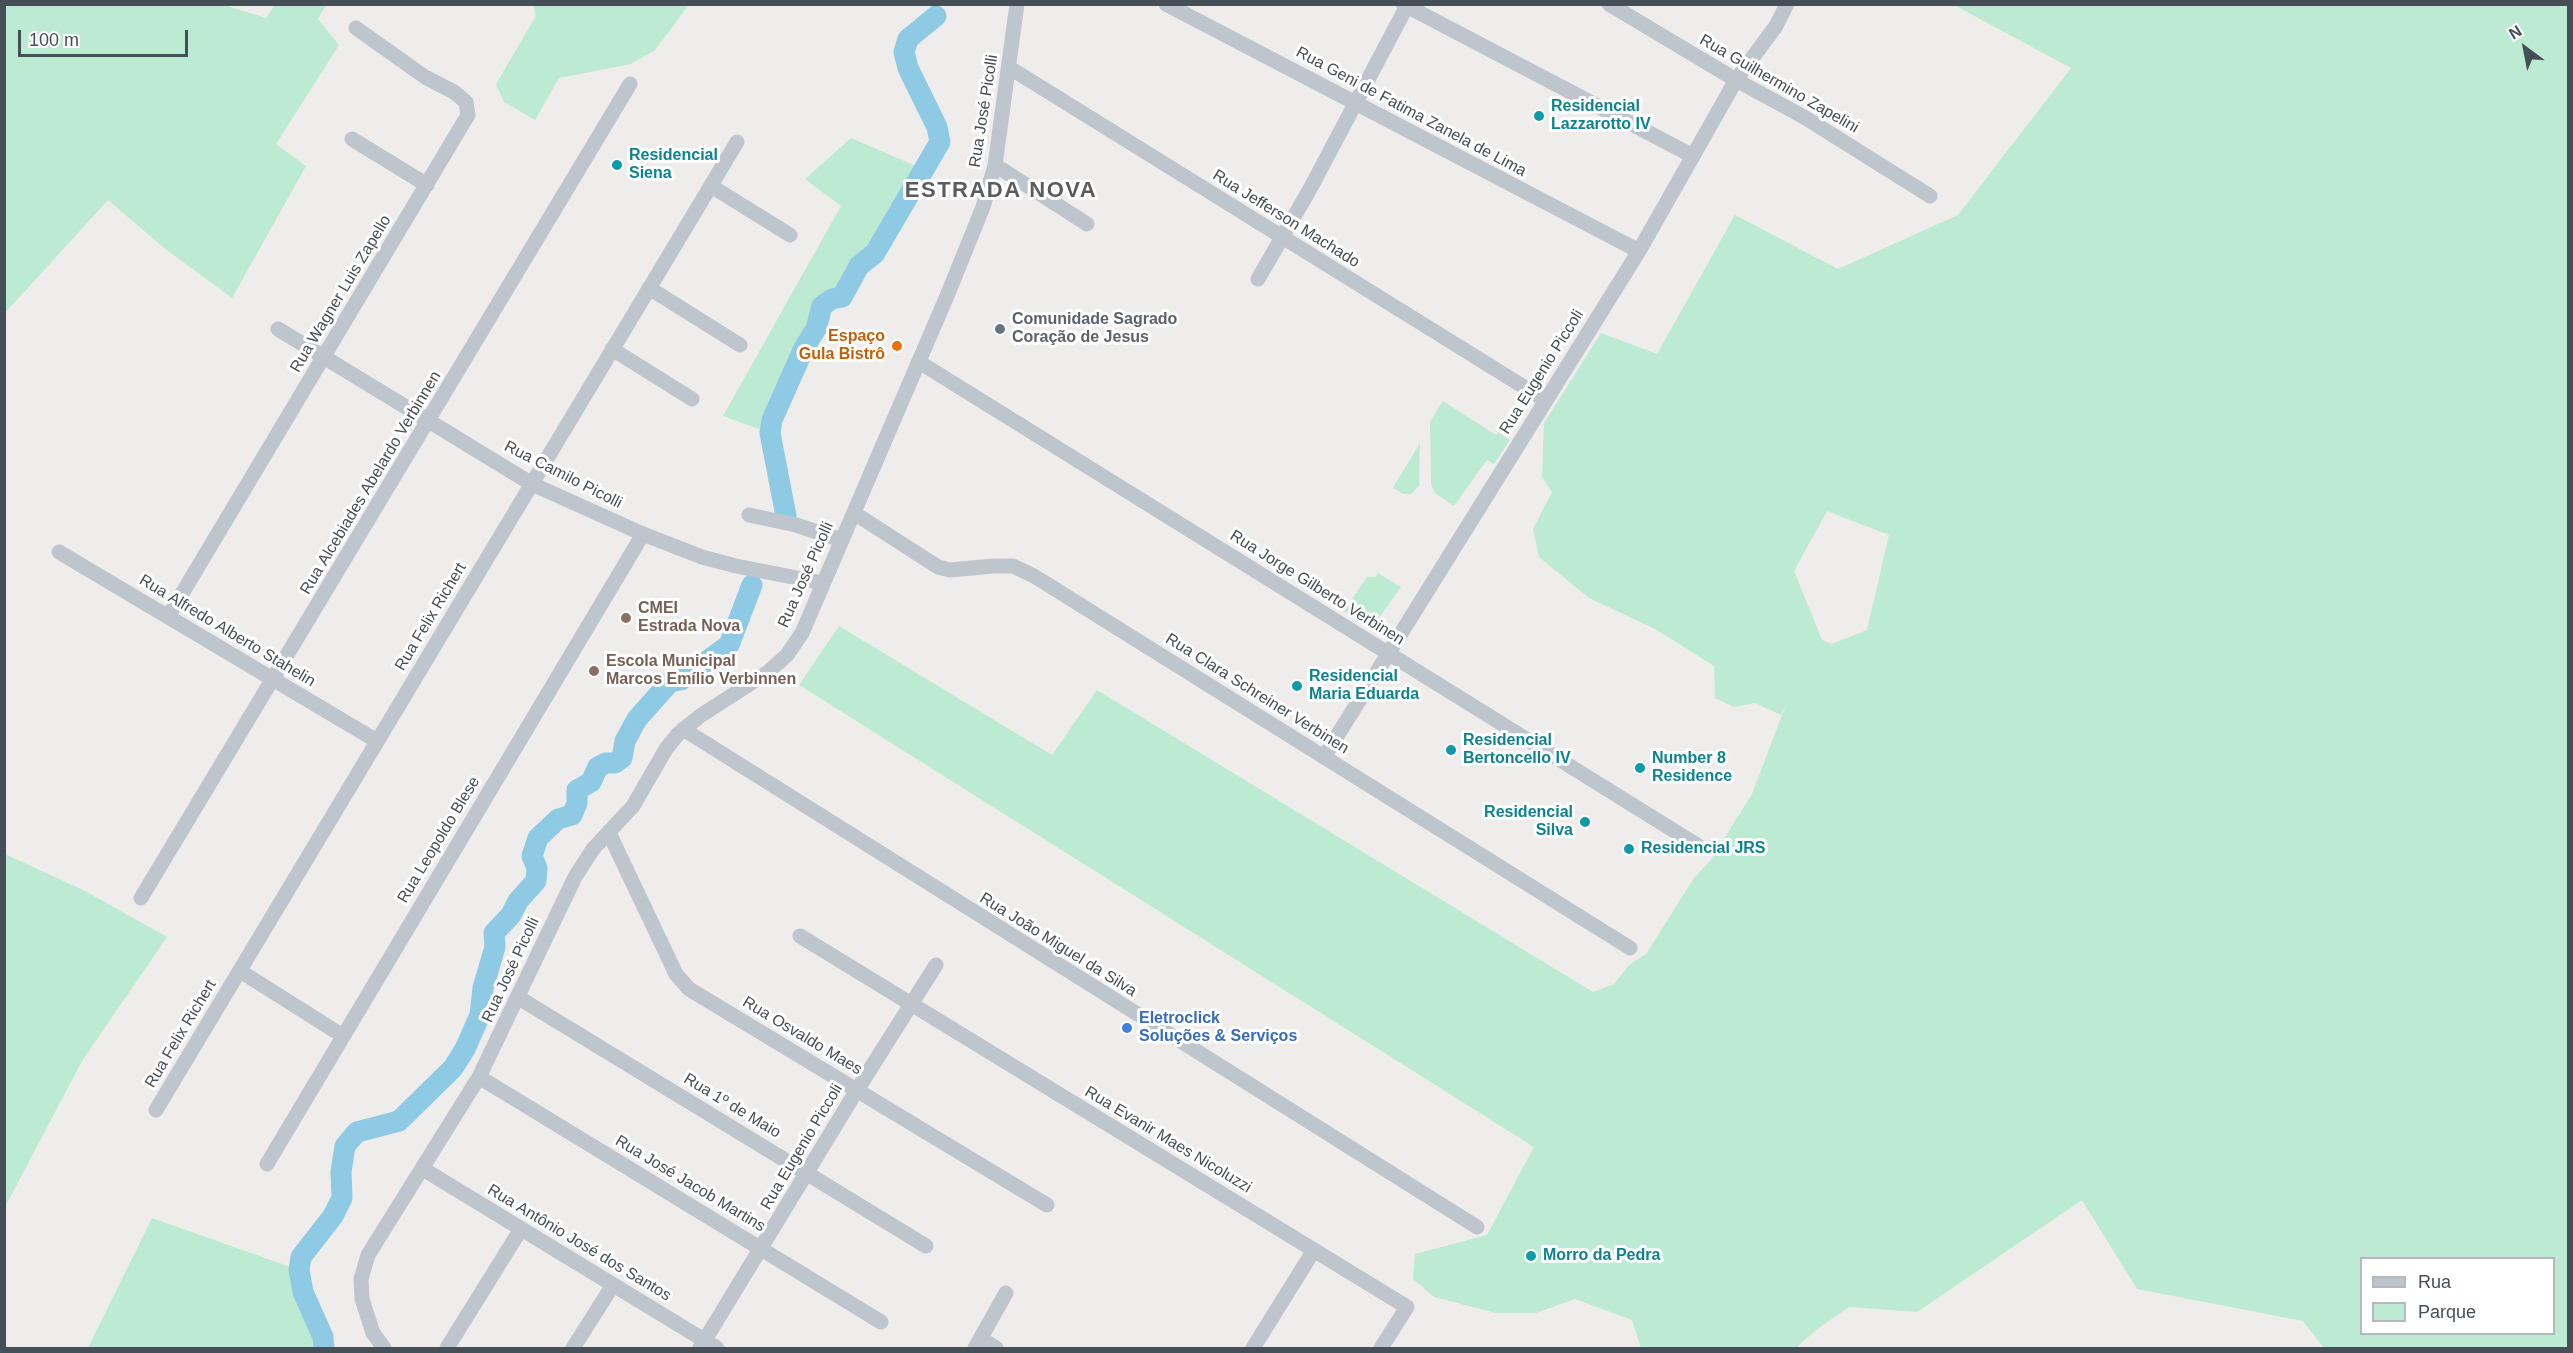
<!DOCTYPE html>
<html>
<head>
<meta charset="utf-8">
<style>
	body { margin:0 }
	#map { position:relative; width:2573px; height:1353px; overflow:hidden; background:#efecec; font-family:Helvetica,sans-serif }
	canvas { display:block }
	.frame { position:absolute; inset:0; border:6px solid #464e58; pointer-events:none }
	.legend { position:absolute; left:2360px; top:1257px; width:195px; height:78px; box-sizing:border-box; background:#fff; border:2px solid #b5b8bc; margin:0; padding:8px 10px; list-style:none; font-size:18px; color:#464e58 }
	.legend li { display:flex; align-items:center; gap:12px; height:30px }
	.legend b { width:30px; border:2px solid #b5b8bc }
	.north { position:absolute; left:2495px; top:18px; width:60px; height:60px; -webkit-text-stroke:4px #fff; paint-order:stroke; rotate:328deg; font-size:16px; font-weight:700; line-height:24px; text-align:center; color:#464e58 }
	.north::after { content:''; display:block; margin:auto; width:21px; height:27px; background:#464e58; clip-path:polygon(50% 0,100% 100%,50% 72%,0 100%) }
	.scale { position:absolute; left:18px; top:30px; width:170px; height:27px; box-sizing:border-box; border:3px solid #464e58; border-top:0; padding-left:8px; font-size:18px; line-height:21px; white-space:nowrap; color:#464e58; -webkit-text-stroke:4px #fff; paint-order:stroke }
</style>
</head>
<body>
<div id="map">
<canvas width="2573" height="1353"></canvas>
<div class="frame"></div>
<ul class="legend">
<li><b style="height:8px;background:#bec5cd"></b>Rua</li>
<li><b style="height:16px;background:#bdead2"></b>Parque</li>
</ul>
<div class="north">N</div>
<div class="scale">100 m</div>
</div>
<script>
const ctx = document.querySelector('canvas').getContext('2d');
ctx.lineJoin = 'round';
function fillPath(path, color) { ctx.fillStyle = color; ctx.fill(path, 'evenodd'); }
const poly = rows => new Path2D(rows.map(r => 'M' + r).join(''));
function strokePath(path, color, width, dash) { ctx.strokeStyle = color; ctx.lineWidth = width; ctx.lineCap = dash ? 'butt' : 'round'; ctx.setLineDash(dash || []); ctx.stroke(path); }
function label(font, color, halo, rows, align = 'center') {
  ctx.font = font + ' Helvetica,sans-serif'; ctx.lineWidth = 6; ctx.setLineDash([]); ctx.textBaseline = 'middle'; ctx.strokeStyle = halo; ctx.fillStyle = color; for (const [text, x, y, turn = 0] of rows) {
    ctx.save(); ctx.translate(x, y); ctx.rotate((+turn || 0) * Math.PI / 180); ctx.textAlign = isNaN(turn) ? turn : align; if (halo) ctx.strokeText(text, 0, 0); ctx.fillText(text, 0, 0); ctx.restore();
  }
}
const green = poly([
	[224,5,266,18,275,5,326,5,318,19,339,45,276,144,306,166,232,298,164,248,108,200,5,313,5,5],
	[533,5,533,4,689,5,655,50,631,64,559,78,535,120,504,102,496,84,536,16],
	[1954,5,2568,5,2568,1348,2324,1348,2303,1321,2137,1289,2082,1200,1917,1312,1849,1307,1816,1330,1796,1348,1641,1348,1632,1320,1575,1299,1536,1313,1496,1313,1434,1297,1413,1279,1415,1254,1487,1235,1534,1147,799,685,839,626,1052,755,1097,690,1593,992,1614,984,1630,964,1646,954,1694,878,1710,861,1752,794,1782,715,1790,700,1781,715,1755,703,1734,707,1715,698,1714,666,1655,629,1589,598,1539,557,1533,529,1552,492,1542,477,1544,423,1601,333,1657,354,1735,215,1838,269,1958,215,2071,68],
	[1827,511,1889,535,1867,630,1832,644,1822,640,1794,571],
	[2554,1258,2554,1334,2362,1334,2362,1258],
	[851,138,925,170,875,253,859,266,842,297,832,299,822,307,816,329,804,348,780,399,770,433,723,416,841,206,805,179],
	[1443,401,1496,435,1498,432,1510,440,1494,464,1487,460,1454,506,1435,493,1431,484,1430,422],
	[1420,443,1419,486,1411,494,1404,494,1393,488],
	[1378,573,1401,587,1375,623,1365,625,1344,611,1367,577,1375,577],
	[5,854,85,891,167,937,82,1061,5,1207],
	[152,1218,299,1270,303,1292,323,1337,324,1348,88,1348]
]);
const river = poly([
	[786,516,770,433,772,420,804,348,816,329,822,306,832,299,842,297,859,266,875,253,940,142,937,127,908,68,904,52,908,39,936,16],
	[324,1348,323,1337,303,1292,299,1270,301,1257,333,1216,342,1198,341,1172,345,1146,357,1132,399,1121,453,1068,465,1049,480,1015,483,988,495,947,494,933,511,915,518,901,536,881,537,868,532,856,538,838,558,819,572,815,577,803,577,790,591,782,598,767,606,763,615,763,622,758,625,741,637,719,670,682,681,680,729,645,752,585]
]);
const minor = poly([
	[1166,4,1639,251],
	[1403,4,1691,155],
	[1609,4,1736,80,1804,117,1930,196],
	[1010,68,1545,400],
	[352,139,427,185],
	[995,165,1087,224],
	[711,186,790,235],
	[1258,279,1310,189,1408,4],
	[649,288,740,345],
	[278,329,532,484,643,534,702,557,736,566,823,583],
	[612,349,692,399],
	[919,362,1697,845],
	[854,513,938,567,950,570,993,566,1013,566,1034,576,1630,948],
	[749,515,796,525,842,540],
	[59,552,377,741],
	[168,617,468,115,466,102,454,92,425,77,356,28],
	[683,729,1477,1227],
	[1324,757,1639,251,1736,80,1776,26,1787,4],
	[609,833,676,974,689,989,1047,1205],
	[141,898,630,84],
	[800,936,1407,1307,1381,1348],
	[240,971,343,1036],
	[519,998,926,1246],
	[479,1077,881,1322],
	[156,1110,737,142],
	[267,1164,643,534],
	[423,1169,717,1348],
	[981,1339,996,1348],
	[384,1348,373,1333,362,1299,361,1279,368,1255,479,1077,575,877,593,849,633,806,666,749,678,734,700,716,768,672,787,655,802,633,947,296,983,207,995,165,1017,4],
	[447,1348,521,1229],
	[573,1348,613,1285],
	[700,1348,857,1090,936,965],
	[975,1348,1006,1293],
	[1253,1348,1314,1250]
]);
const markers = [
	[1539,116,6,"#0f9aa8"],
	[617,165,6,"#0f9aa8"],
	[1000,329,6,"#6b7280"],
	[897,346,6,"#e8710a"],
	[626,618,6,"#8d6e63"],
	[594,671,6,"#8d6e63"],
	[1297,686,6,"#0f9aa8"],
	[1451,750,6,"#0f9aa8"],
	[1640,768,6,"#0f9aa8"],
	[1585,822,6,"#0f9aa8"],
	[1629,849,6,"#0f9aa8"],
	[1127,1028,6,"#3f7fe0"],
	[1531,1256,6,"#0f9aa8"]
];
const streetNames = [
	["Rua Guilhermino Zapelini",1779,84,30],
	["Rua José Picolli",984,111,-81],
	["Rua Geni de Fatima Zanela de Lima",1411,112,28],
	["Rua Jefferson Machado",1286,219,32],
	["Rua Wagner Luis Zapello",341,294,-59],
	["Rua Eugenio Piccoli",1542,372,-58],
	["Rua Camilo Picolli",563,475,27],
	["Rua Alcebiades Abelardo Verbinnen",371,483,-59],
	["Rua José Picolli",806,575,-66],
	["Rua Jorge Gilberto Verbinen",1317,588,32],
	["Rua Felix Richert",431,617,-59],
	["Rua Alfredo Alberto Stahelin",227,631,31],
	["Rua Clara Schreiner Verbinen",1257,694,32],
	["Rua Leopoldo Blese",439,840,-59],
	["Rua João Miguel da Silva",1058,945,32],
	["Rua José Picolli",511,970,-65],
	["Rua Felix Richert",181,1034,-59],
	["Rua Osvaldo Maes",802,1036,31],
	["Rua 1º de Maio",732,1106,31],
	["Rua Evanir Maes Nicoluzzi",1168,1140,31],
	["Rua Eugenio Piccoli",802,1147,-59],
	["Rua José Jacob Martins",690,1184,31],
	["Rua Antônio José dos Santos",579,1243,31]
];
const cultureNames = [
	["Residencial",1551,107],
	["Lazzarotto IV",1551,125],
	["Residencial",629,156],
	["Siena",629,174],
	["Residencial",1309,677],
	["Maria Eduarda",1309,695],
	["Residencial",1463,741],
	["Bertoncello IV",1463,759],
	["Number 8",1652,759],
	["Residence",1652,777],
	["Residencial",1573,813,"right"],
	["Silva",1573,831,"right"],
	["Residencial JRS",1641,849],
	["Morro da Pedra",1543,1256]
];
const worshipNames = [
	["Comunidade Sagrado",1012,320],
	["Coração de Jesus",1012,338]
];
const foodNames = [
	["Espaço",885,337],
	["Gula Bistrô",885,355]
];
const educationNames = [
	["CMEI",638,609],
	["Estrada Nova",638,627],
	["Escola Municipal",606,662],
	["Marcos Emílio Verbinnen",606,680]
];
const shopNames = [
	["Eletroclick",1139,1019],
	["Soluções & Serviços",1139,1037]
];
const districtNames = [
	["ESTRADA NOVA",1001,191]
];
fillPath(green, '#bdead2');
strokePath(river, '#8ecae3', 21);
strokePath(minor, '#bec5cd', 15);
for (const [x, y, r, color] of markers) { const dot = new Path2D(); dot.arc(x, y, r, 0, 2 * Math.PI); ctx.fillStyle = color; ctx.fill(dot); strokePath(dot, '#fff', 2); }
label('16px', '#464e58', '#fff', streetNames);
label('bold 16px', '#0d838f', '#fff', cultureNames, 'left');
label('bold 16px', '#5b616d', '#fff', worshipNames, 'left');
label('bold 16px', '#c56008', '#fff', foodNames, 'right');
label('bold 16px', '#785e54', '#fff', educationNames, 'left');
label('bold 16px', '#366cbe', '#fff', shopNames, 'left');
ctx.letterSpacing = '1.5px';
label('bold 22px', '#595c60', '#fff', districtNames);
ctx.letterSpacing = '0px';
</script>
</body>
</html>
